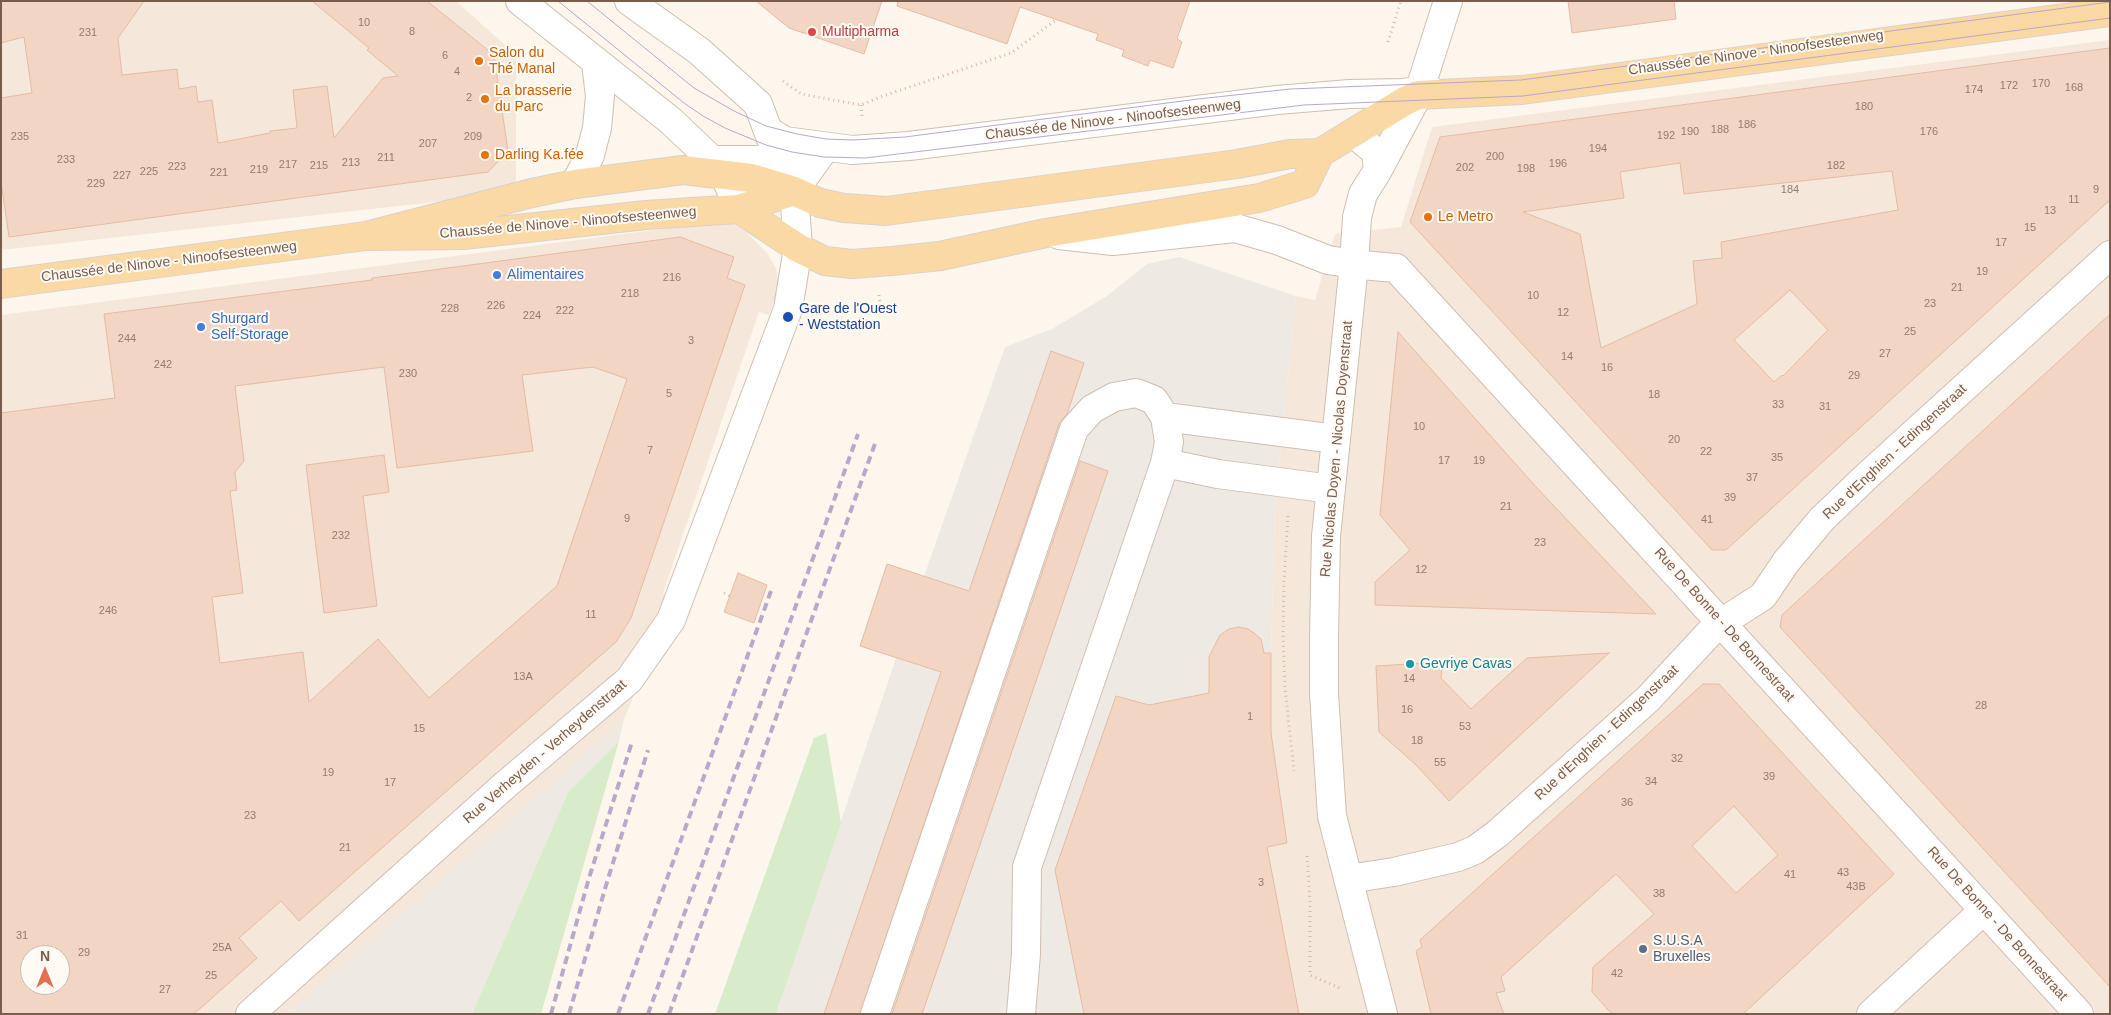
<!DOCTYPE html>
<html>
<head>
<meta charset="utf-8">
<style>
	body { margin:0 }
	#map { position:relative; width:2111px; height:1015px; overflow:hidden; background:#fdf6ec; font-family:Helvetica,sans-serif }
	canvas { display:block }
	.frame { position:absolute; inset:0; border:2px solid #7a5c4d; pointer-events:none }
	.north { position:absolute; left:20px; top:945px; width:50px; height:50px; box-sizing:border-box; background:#fffaf3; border:1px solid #cabbb1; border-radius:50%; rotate:0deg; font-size:14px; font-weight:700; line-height:20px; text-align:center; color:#7a5c4d }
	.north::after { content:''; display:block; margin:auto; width:18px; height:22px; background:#e76f51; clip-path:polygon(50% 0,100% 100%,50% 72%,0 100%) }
</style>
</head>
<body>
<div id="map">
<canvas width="2111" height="1015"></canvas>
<div class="frame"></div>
<div class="north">N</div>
</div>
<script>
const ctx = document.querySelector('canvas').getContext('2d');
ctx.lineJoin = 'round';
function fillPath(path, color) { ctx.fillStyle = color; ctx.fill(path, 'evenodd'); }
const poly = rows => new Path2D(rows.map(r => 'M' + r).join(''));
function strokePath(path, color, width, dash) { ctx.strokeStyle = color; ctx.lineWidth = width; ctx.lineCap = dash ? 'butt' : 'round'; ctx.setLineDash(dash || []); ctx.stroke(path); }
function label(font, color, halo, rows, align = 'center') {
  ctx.font = font + ' Helvetica,sans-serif'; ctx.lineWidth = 4; ctx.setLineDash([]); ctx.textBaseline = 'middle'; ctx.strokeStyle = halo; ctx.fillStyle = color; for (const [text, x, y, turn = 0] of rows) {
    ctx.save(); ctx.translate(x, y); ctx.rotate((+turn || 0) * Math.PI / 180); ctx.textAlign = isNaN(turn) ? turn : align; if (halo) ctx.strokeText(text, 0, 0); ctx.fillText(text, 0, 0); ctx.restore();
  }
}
const residential = poly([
	[127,1,456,1,516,55,516,193,1,250,1,34],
	[2110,40,2110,1014,1299,1014,1267,847,1287,843,1271,733,1271,653,1275,503,1296,296,1315,300,1335,234,1401,227,1432,127],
	[716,222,735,225,745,231,767,253,776,268,778,280,776,295,769,315,759,312,663,593,672,597,624,720,288,1014,1,1014,1,315],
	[30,955,60,955,60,985,30,985]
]);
const industrial = poly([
	[1179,257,1296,296,1275,503,1271,653,1271,733,1287,843,1267,848,1299,1014,776,1014,896,658,860,646,887,564,924,576,1005,347,1052,329,1107,296,1147,264],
	[624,720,619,741,568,792,472,1014,288,1014]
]);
const green = poly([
	[826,733,841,823,776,1014,715,1014,814,738],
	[619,741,541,1014,472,1014,568,792]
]);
const building = poly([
	[1,1,144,1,118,38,122,75,177,69,179,89,196,86,198,102,212,100,218,143,270,133,270,131,297,128,293,90,327,86,334,138,383,78,398,76,367,50,369,48,312,1,427,1,494,55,508,151,488,172,9,237,1,182,1,98,32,93,24,37,1,43,1,1],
	[756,1,882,1,864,54,789,28,756,1],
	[898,1,1190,1,1177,39,1182,42,1173,68,1150,60,1148,66,1122,56,1124,50,1096,40,1098,34,1020,7,1007,44,897,6,898,1],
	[1568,1,1674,1,1676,19,1572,33,1568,1],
	[2110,48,2110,200,1726,550,1712,550,1410,222,1440,137,2110,48],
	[1680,163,1684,194,1892,171,1898,210,1721,242,1722,258,1693,261,1697,304,1601,348,1580,234,1523,212,1624,198,1620,172,1680,163],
	[1790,290,1828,330,1783,376,1782,375,1774,382,1734,340,1790,290],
	[680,237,734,257,727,278,745,285,631,618,616,642,299,921,281,901,239,938,257,958,194,1014,1,1014,1,413,115,398,104,314,372,280,372,278,418,272,680,237],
	[384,367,397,468,533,451,522,375,593,367,627,379,557,586,429,698,378,639,309,702,303,652,220,663,212,597,243,593,230,491,237,490,235,472,244,461,235,386,384,367],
	[30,955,60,955,60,985,30,985,30,955],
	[2110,314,2110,987,1780,627,1782,615,2110,314],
	[1398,332,1537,488,1656,614,1375,605,1375,582,1410,550,1380,515,1398,332],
	[1051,351,1084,363,1067,414,1059,424,860,1014,824,1014,941,672,860,646,887,564,969,591,1051,351],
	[384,455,389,492,363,496,377,606,324,613,306,465,384,455],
	[1080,461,1108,471,922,1014,892,1014,1080,461],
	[738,573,767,585,754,623,724,612,738,573],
	[1239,627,1248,629,1254,633,1261,639,1264,653,1271,653,1271,733,1287,843,1267,847,1299,1014,1084,1014,1055,870,1116,696,1149,705,1209,693,1209,657,1220,635,1229,629,1239,627],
	[1609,653,1449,801,1416,765,1379,732,1376,666,1443,662,1441,678,1471,709,1527,658,1609,653],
	[1703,684,1719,684,1894,874,1743,1014,1612,1014,1592,992,1593,967,1654,914,1616,874,1501,977,1505,991,1496,993,1504,1014,1431,1014,1416,951,1422,947,1420,940,1703,684],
	[1734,806,1778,855,1736,893,1692,846,1734,806]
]);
const path = poly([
	[1388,42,1401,1],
	[783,81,801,94,861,105,883,96,1011,53,1056,20],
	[861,105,862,117],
	[879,295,880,304],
	[1288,516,1284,581,1283,635,1285,688,1294,771],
	[724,593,730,596],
	[1307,856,1310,900,1310,975,1342,989]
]);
const minor = poly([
	[520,1,671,121,712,160,724,174,739,209],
	[766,126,770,132,785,141,852,150,909,146,1277,100,1350,94,1402,93,1429,89],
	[1353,133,1376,152,1378,170],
	[712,160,764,160,795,154],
	[575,184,590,155,597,128,600,96,596,63],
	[794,191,825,148],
	[1059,235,1113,241,1235,228,1277,240,1328,260,1361,265,1396,268,2079,1014],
	[1165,417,1336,439],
	[1165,463,1218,474,1331,489],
	[1348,879,1394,872,1458,857,1475,850,1497,834,1648,699,1715,627,1763,596,1786,562,1822,519,1868,475,2110,255],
	[250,1014,504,786,629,680,671,620,788,309,798,248,794,191,774,147,758,104,699,51,629,1],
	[875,1014,1074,429,1092,409,1114,397,1136,393,1154,400,1165,417,1169,442,1165,463,1027,867,1026,954,1021,1014],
	[1383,1014,1332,816,1324,694,1324,637,1326,536,1354,264,1357,217,1363,194,1378,170,1418,95,1448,1],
	[1871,1014,1984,910]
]);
const major = poly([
	[739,209,798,248,825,261,852,264,892,261,940,256,1046,233,1259,198,1305,184,1320,153],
	[366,236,532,193,575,184,683,170,751,178,794,191,820,203,844,208,886,211,1237,164,1290,154,1320,153,1405,101,1418,95,1522,90,2110,12],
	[1,284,366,236,463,235,646,215,739,209,794,191]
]);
const tram = poly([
	[558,1,684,103,703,116,725,128,766,145,792,152,824,157,865,158,1304,105,1523,96,2110,18],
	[587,1,694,88,734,111,766,126,797,134,826,139,852,140,905,137,1198,99,1290,89,1521,80,2110,2]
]);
const rail = poly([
	[551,1014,589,878,632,742],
	[569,1014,607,882,648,750],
	[618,1014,771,591],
	[648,1014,858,434],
	[669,1014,876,441]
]);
const markers = [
	[812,32,5,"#e0444e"],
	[479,61,5,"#e8710a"],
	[485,99,5,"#e8710a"],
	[485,155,5,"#e8710a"],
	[1428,217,5,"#e8710a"],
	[497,275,5,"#3f7fe0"],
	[788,317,6,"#1a4fb4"],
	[201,327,5,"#3f7fe0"],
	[1410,664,5,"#0f9aa8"],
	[1643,949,5,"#5c6f8a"]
];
const numberNames = [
	["10",364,23],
	["8",412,32],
	["231",88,33],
	["6",445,56],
	["4",457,72],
	["170",2041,84],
	["172",2009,86],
	["168",2074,88],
	["174",1974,90],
	["2",469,98],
	["180",1864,107],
	["186",1747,125],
	["188",1720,130],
	["190",1690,132],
	["176",1929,132],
	["192",1666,136],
	["235",20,137],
	["209",473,137],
	["207",428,144],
	["194",1598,149],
	["200",1495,157],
	["211",386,158],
	["233",66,160],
	["213",351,163],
	["196",1558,164],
	["217",288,165],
	["215",319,166],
	["182",1836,166],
	["223",177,167],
	["202",1465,168],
	["198",1526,169],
	["219",259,170],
	["225",149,172],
	["221",219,173],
	["227",122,176],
	["229",96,184],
	["184",1790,190],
	["9",2096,190],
	["11",2074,200],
	["13",2050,211],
	["15",2030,228],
	["17",2001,243],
	["19",1982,272],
	["216",672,278],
	["21",1957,288],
	["218",630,294],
	["10",1533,296],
	["23",1930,304],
	["226",496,306],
	["228",450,309],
	["222",565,311],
	["12",1563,313],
	["224",532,316],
	["25",1910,332],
	["244",127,339],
	["3",691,341],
	["27",1885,354],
	["14",1567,357],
	["242",163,365],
	["16",1607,368],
	["230",408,374],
	["29",1854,376],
	["5",669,394],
	["18",1654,395],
	["33",1778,405],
	["31",1825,407],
	["10",1419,427],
	["20",1674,440],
	["7",650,451],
	["22",1706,452],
	["35",1777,458],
	["17",1444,461],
	["19",1479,461],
	["37",1752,478],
	["39",1730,498],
	["21",1506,507],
	["9",627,519],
	["41",1707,520],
	["232",341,536],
	["23",1540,543],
	["12",1421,570],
	["246",108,611],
	["11",591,615],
	["13A",523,677],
	["14",1409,679],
	["28",1981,706],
	["16",1407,710],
	["1",1250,717],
	["53",1465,727],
	["15",419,729],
	["18",1417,741],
	["32",1677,759],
	["55",1440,763],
	["19",328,773],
	["39",1769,777],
	["34",1651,782],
	["17",390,783],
	["36",1627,803],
	["23",250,816],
	["21",345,848],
	["43",1843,873],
	["41",1790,875],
	["3",1261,883],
	["43B",1856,887],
	["38",1659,894],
	["31",22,936],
	["25A",222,948],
	["29",84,953],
	["42",1617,974],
	["25",211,976],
	["27",165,990]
];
const healthNames = [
	["Multipharma",822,32]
];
const foodNames = [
	["Salon du",489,53],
	["Thé Manal",489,69],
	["La brasserie",495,91],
	["du Parc",495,107],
	["Darling Ka.fée",495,155],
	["Le Metro",1438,217]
];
const streetNames = [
	["Chaussée de Ninove - Ninoofsesteenweg",1756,53,-8],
	["Chaussée de Ninove - Ninoofsesteenweg",1113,120,-7],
	["Chaussée de Ninove - Ninoofsesteenweg",568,223,-5],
	["Chaussée de Ninove - Ninoofsesteenweg",169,262,-7],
	["Rue Nicolas Doyen - Nicolas Doyenstraat",1337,449,-85],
	["Rue d'Enghien - Edingenstraat",1895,452,-43],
	["Rue De Bonne - De Bonnestraat",1724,625,48],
	["Rue d'Enghien - Edingenstraat",1607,733,-43],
	["Rue Verheyden - Verheydenstraat",545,752,-41],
	["Rue De Bonne - De Bonnestraat",1997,924,48]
];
const shopNames = [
	["Alimentaires",507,275],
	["Shurgard",211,319],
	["Self-Storage",211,335]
];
const transitNames = [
	["Gare de l'Ouest",799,309],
	["- Weststation",799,325]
];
const cultureNames = [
	["Gevriye Cavas",1420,664]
];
const serviceNames = [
	["S.U.S.A",1653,941],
	["Bruxelles",1653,957]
];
fillPath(residential, '#f5e8da');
fillPath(industrial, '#efe9e4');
fillPath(green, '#d8ecc9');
fillPath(building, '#f3d5c3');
strokePath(building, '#e6bba3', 1);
strokePath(minor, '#d1beb0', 30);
strokePath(major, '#dad1cd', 30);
strokePath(path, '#d9b8a5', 3, [1, 4]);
strokePath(minor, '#fff', 28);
strokePath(major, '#fbd9a5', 28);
strokePath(tram, '#b9a8c9', 1);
strokePath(rail, '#b9a8c9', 4, [8, 5]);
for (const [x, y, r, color] of markers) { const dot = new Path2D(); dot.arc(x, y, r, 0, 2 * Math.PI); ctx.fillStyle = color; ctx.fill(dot); strokePath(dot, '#fffaf3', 2); }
label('11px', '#987a6a', null, numberNames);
label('14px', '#be3a42', '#fffaf3', healthNames, 'left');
label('14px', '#c56008', '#fffaf3', foodNames, 'left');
label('14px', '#7a5c4d', '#fffaf3', streetNames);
label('14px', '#366cbe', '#fffaf3', shopNames, 'left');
label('14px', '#164399', '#fffaf3', transitNames, 'left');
label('14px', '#0d838f', '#fffaf3', cultureNames, 'left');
label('14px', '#4e5e75', '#fffaf3', serviceNames, 'left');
</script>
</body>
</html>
